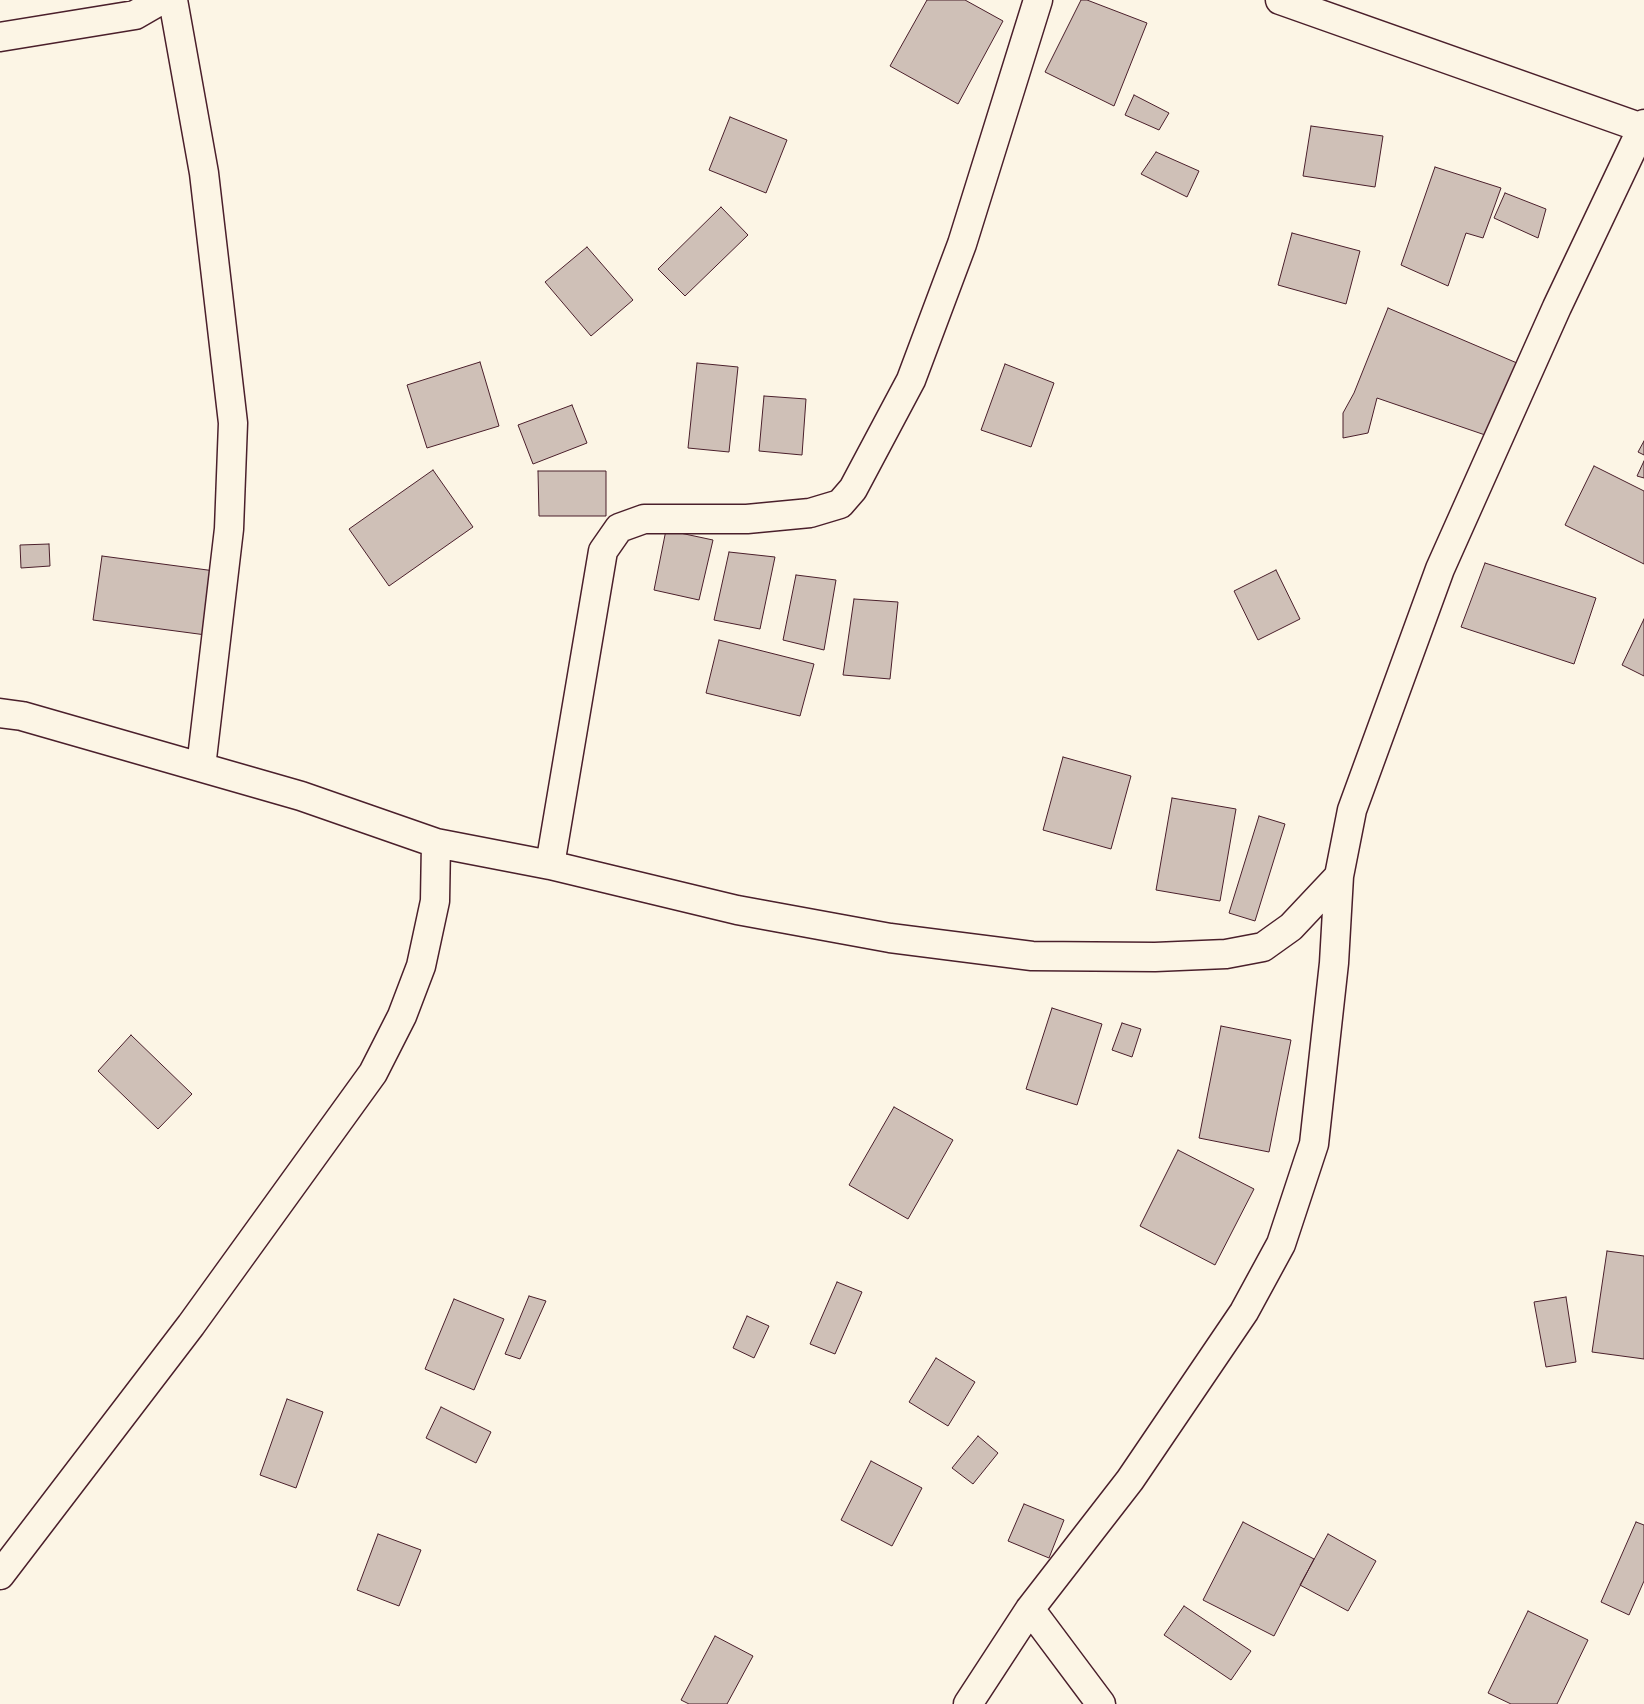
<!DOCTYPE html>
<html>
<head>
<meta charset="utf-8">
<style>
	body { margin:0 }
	canvas { display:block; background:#fcf5e5 }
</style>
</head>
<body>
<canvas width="1644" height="1704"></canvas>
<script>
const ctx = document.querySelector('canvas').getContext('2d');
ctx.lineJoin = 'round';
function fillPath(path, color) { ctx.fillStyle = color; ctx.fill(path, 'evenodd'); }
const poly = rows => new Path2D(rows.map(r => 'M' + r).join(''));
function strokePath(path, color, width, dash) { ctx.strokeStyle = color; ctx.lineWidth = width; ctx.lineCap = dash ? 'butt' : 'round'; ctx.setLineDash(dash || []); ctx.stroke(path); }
const building = poly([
	[927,0,965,0,1003,21,958,104,890,66,927,0],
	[1081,0,1087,0,1147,23,1114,106,1045,72,1081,0],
	[1134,95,1169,113,1159,130,1125,115,1134,95],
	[730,117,787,140,766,193,709,170,730,117],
	[1311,126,1383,136,1375,187,1303,176,1311,126],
	[1156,152,1199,171,1187,197,1141,174,1156,152],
	[1435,167,1501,188,1483,238,1466,233,1448,286,1401,265,1435,167],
	[1505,193,1546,209,1538,238,1494,218,1505,193],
	[721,207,748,235,685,296,658,269,721,207],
	[1292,233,1360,251,1346,304,1278,285,1292,233],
	[587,247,633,300,591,336,545,282,587,247],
	[1388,308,1524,366,1491,437,1377,398,1368,433,1343,438,1343,413,1354,393,1388,308],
	[480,362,499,426,427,448,407,385,480,362],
	[697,363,738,367,729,452,688,448,697,363],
	[1005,364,1054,383,1031,447,981,430,1005,364],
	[764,396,806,399,802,455,759,451,764,396],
	[572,405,587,443,533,464,518,425,572,405],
	[1644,441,1644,455,1638,452,1644,441],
	[1644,461,1644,478,1637,476,1644,461],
	[1594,466,1644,491,1644,564,1565,525,1594,466],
	[433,470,473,527,389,586,349,529,433,470],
	[538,471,606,471,606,516,539,516,538,471],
	[666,530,713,540,699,600,654,590,666,530],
	[49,544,50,566,21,568,20,545,49,544],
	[729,552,775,557,760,629,714,620,729,552],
	[102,556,215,571,206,635,93,620,102,556],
	[1485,563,1596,598,1574,664,1461,627,1485,563],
	[1276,570,1300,619,1258,640,1234,591,1276,570],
	[796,575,836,580,824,650,783,640,796,575],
	[854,599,898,602,890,679,843,675,854,599],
	[1644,619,1644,676,1622,665,1644,619],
	[719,640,814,664,800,716,706,693,719,640],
	[1063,757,1131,776,1111,849,1043,830,1063,757],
	[1172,798,1236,809,1220,901,1156,890,1172,798],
	[1259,816,1285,824,1255,921,1229,913,1259,816],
	[1052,1008,1102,1024,1077,1105,1026,1089,1052,1008],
	[1122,1023,1141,1029,1132,1057,1112,1050,1122,1023],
	[1221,1026,1291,1040,1269,1152,1199,1138,1221,1026],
	[131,1035,192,1094,158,1129,98,1071,131,1035],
	[894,1107,953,1140,908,1219,849,1185,894,1107],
	[1178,1150,1254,1189,1215,1265,1140,1226,1178,1150],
	[1607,1251,1644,1256,1644,1359,1592,1352,1607,1251],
	[837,1282,862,1292,835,1354,810,1344,837,1282],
	[529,1296,546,1301,520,1359,505,1354,529,1296],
	[1566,1297,1576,1362,1546,1367,1534,1302,1566,1297],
	[454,1299,504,1319,474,1390,425,1369,454,1299],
	[747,1316,769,1326,754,1358,733,1348,747,1316],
	[936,1358,975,1382,948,1426,909,1402,936,1358],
	[287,1399,323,1412,296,1488,260,1475,287,1399],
	[441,1407,491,1432,476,1463,426,1438,441,1407],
	[978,1436,998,1453,973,1484,952,1468,978,1436],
	[871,1461,922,1488,892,1546,841,1520,871,1461],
	[1024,1504,1064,1520,1049,1558,1008,1541,1024,1504],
	[1243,1522,1314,1559,1274,1636,1203,1600,1243,1522],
	[1636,1522,1644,1525,1644,1581,1629,1615,1601,1602,1636,1522],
	[378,1534,421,1550,399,1606,357,1590,378,1534],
	[1328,1534,1376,1561,1348,1611,1300,1585,1328,1534],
	[1184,1606,1251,1651,1231,1680,1164,1635,1184,1606],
	[1528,1611,1588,1640,1557,1704,1511,1704,1488,1693,1528,1611],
	[715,1636,753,1656,727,1704,689,1704,681,1700,715,1636]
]);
const street = poly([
	[173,0,204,173,233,423,229,529,201,767],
	[1280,0,1642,128],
	[0,37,135,15,161,0],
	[0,713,22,716,301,796,436,843,550,865,737,910,890,938,1032,956,1155,957,1226,954,1263,947,1291,927,1339,876,1352,810,1440,569,1557,307,1644,124],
	[550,865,603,551,619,528,644,519,747,519,810,513,840,504,853,489,911,380,962,244,1038,0],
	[0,1575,191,1325,373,1073,402,1016,421,966,435,901,436,843],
	[1030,1609,1101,1704],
	[968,1704,1030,1609,1130,1480,1244,1312,1281,1244,1314,1144,1334,963,1339,876]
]);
fillPath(building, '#cfc0b7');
strokePath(building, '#4a1f2b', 1);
strokePath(street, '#4a1f2b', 31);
strokePath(street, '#fcf5e5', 28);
</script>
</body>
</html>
